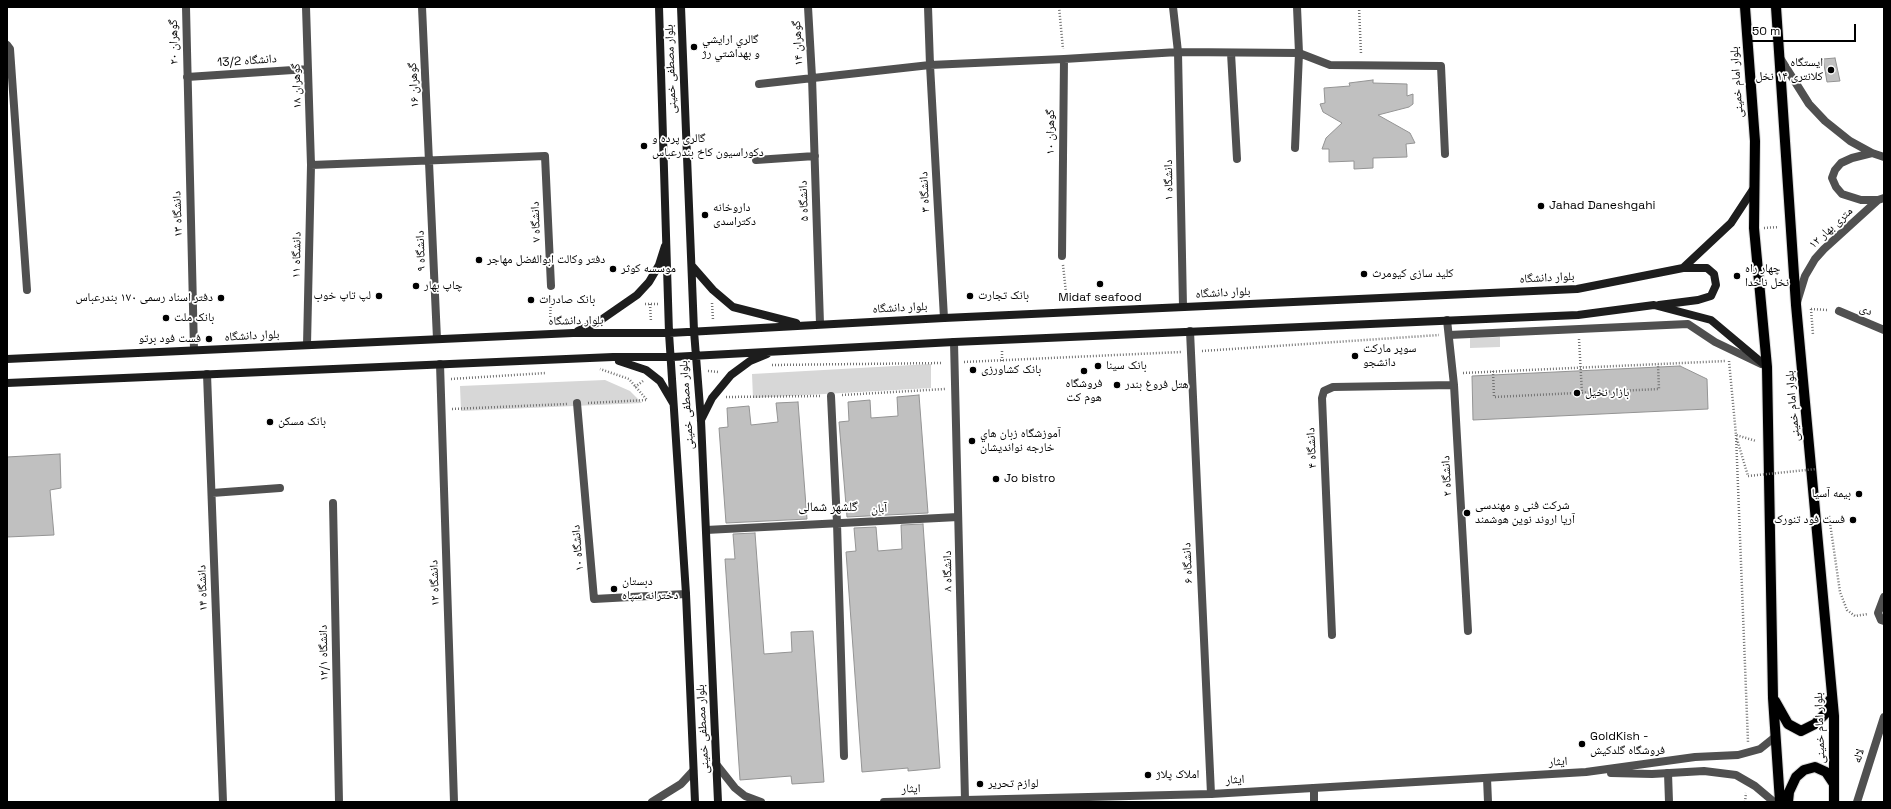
<!DOCTYPE html>
<html>
<head>
<meta charset="utf-8">
<style>
	body { margin:0 }
	#map { position:relative; width:1891px; height:809px; overflow:hidden; background:#fff; font-family:"Space Grotesk",sans-serif }
	canvas { display:block }
	.frame { position:absolute; inset:0; border:8px solid #000; pointer-events:none }
	.scale { position:absolute; left:1745px; top:24px; width:111px; height:18px; box-sizing:border-box; border:2px solid #000; border-top:0; padding-left:5px; font-size:12px; line-height:14px; white-space:nowrap; color:#000; -webkit-text-stroke:3px #fff; paint-order:stroke }
</style>
</head>
<body>
<div id="map">
<canvas width="1891" height="809"></canvas>
<div class="frame"></div>
<div class="scale">50 m</div>
</div>
<script>
const ctx = document.querySelector('canvas').getContext('2d');
ctx.lineJoin = 'round';
function fillPath(path, color) { ctx.fillStyle = color; ctx.fill(path, 'evenodd'); }
const poly = rows => new Path2D(rows.map(r => 'M' + r).join(''));
function strokePath(path, color, width, dash) { ctx.strokeStyle = color; ctx.lineWidth = width; ctx.lineCap = dash ? 'butt' : 'round'; ctx.setLineDash(dash || []); ctx.stroke(path); }
function label(font, color, halo, rows, align = 'center') {
  ctx.font = font + ' "Space Grotesk","Noto Naskh Arabic",sans-serif'; ctx.lineWidth = 3.5; ctx.setLineDash([]); ctx.textBaseline = 'middle'; ctx.strokeStyle = halo; ctx.fillStyle = color; for (const [text, x, y, turn = 0] of rows) {
    ctx.save(); ctx.translate(x, y); ctx.rotate((+turn || 0) * Math.PI / 180); ctx.textAlign = isNaN(turn) ? turn : align; if (halo) ctx.strokeText(text, 0, 0); ctx.fillText(text, 0, 0); ctx.restore();
  }
}
const green = poly([
	[1500,337,1500,347,1470,348,1470,338],
	[931,364,931,388,753,398,752,374],
	[605,380,630,391,642,403,461,411,460,386]
]);
const building = poly([
	[1835,58,1840,81,1827,82,1823,59,1835,58],
	[1373,80,1373,83,1407,84,1407,96,1413,94,1413,104,1409,107,1378,115,1410,133,1415,143,1406,144,1407,157,1373,158,1373,168,1354,169,1354,161,1329,162,1329,149,1322,149,1326,138,1342,123,1323,112,1320,104,1325,103,1324,88,1350,86,1349,83,1373,80],
	[1680,366,1707,379,1708,409,1473,420,1472,376,1680,366],
	[919,395,928,513,847,517,839,422,849,421,848,402,870,400,871,418,898,416,897,397,919,395],
	[798,402,807,519,726,523,719,428,728,427,727,408,749,406,751,425,778,422,776,403,798,402],
	[60,454,61,488,50,490,54,535,7,537,7,457,60,454],
	[923,524,940,768,908,771,908,768,862,772,846,552,856,551,854,528,876,527,878,551,902,549,901,525,923,524],
	[755,533,764,654,792,652,791,632,813,631,824,782,792,784,791,776,740,780,725,559,735,559,733,534,755,533]
]);
const path = poly([
	[1059,7,1063,49],
	[1359,7,1361,54],
	[1764,228,1779,227],
	[1063,265,1067,302],
	[712,303,713,320],
	[645,304,658,304],
	[650,304,651,322],
	[1811,309,1813,335],
	[1811,309,1828,310],
	[550,323,551,296],
	[1579,339,1582,393],
	[1202,351,1439,335],
	[1002,361,1002,350],
	[1729,361,1736,435,1756,441],
	[964,362,1181,352],
	[772,365,943,363],
	[708,371,719,372],
	[1493,371,1494,397,1659,389,1658,364],
	[1463,373,1726,361],
	[451,379,546,373],
	[635,387,643,381],
	[842,395,945,389],
	[726,397,821,396],
	[588,403,647,400,629,379,600,369],
	[452,409,567,404],
	[1736,435,1748,742],
	[1737,439,1748,476],
	[1829,516,1840,592,1847,610,1855,616,1868,614],
	[1745,802,1746,793]
]);
const service = poly([
	[1449,335,1688,324,1715,342,1761,364]
]);
const minor = poly([
	[186,7,194,350],
	[306,7,311,165,307,345],
	[422,7,437,339],
	[808,7,812,77,820,324],
	[928,7,930,65,944,318],
	[1173,7,1178,52,1183,307],
	[7,45,10,49,27,290],
	[1231,53,1237,159],
	[187,77,308,69],
	[759,84,930,65,1064,59,1178,52,1299,53,1330,65,1441,66,1445,154],
	[1295,148,1299,53,1297,7],
	[756,160,815,156],
	[311,165,545,156,551,286],
	[1062,256,1064,59],
	[1839,311,1884,330],
	[1447,320,1454,385,1468,631],
	[1190,331,1211,794],
	[954,342,965,800],
	[440,364,454,802],
	[207,374,223,802],
	[831,396,837,523,844,756],
	[577,403,594,599,686,594],
	[212,493,280,488],
	[333,503,339,802],
	[706,530,958,517],
	[1884,597,1878,613,1881,620,1884,621],
	[1332,635,1322,398,1324,391,1333,387,1454,385],
	[1668,773,1669,802],
	[1487,778,1488,802],
	[1314,788,1314,802],
	[1857,802,1884,717]
]);
const tertiary = poly([
	[1780,58,1809,104,1825,121,1850,141,1872,153,1884,157],
	[1872,153,1852,158,1841,163,1835,170,1832,178,1836,187,1842,194,1861,200,1878,200],
	[1797,302,1805,276,1815,259,1824,249,1878,200,1884,198],
	[716,764,735,788,745,796,761,802],
	[1611,773,1652,774,1704,771,1736,775,1755,786,1774,802],
	[652,802,681,784,693,771],
	[884,802,1211,794,1586,772,1695,757,1738,755,1760,749,1775,737]
]);
const secondary = poly([
	[659,7,669,333,686,594,695,802],
	[681,7,694,331,701,420,718,802],
	[692,266,713,290,733,307,796,323],
	[1659,305,1698,300,1711,296,1716,285,1714,274,1707,268,1683,268],
	[578,331,598,322,637,295,649,282,659,265,665,246],
	[7,359,573,333,669,333,944,318,1577,289,1683,268,1731,223,1754,188],
	[619,361,646,370,660,381,673,403],
	[7,383,613,357,672,357,954,342,1578,315,1654,305,1711,320,1767,367],
	[701,420,712,398,731,375,750,361,767,354]
]);
const primary = poly([
	[1745,7,1755,141,1754,228,1767,367,1773,698,1780,802],
	[1776,7,1796,305,1834,716,1834,802],
	[1775,701,1788,724,1801,731,1815,724,1827,712,1830,700],
	[1788,802,1789,792,1796,777,1804,770,1815,767,1826,772,1834,784]
]);
const pathBridge = poly([
	[1748,476,1816,469]
]);
const markers = [
	[694,47,4,"#000"],
	[1831,70,4,"#000"],
	[644,146,4,"#000"],
	[1541,206,4,"#000"],
	[705,215,4,"#000"],
	[479,260,4,"#000"],
	[613,269,4,"#000"],
	[1364,274,4,"#000"],
	[1737,276,4,"#000"],
	[1100,284,4,"#000"],
	[416,286,4,"#000"],
	[379,296,4,"#000"],
	[970,296,4,"#000"],
	[221,298,4,"#000"],
	[531,300,4,"#000"],
	[166,318,4,"#000"],
	[209,339,4,"#000"],
	[1355,356,4,"#000"],
	[1098,366,4,"#000"],
	[973,370,4,"#000"],
	[1084,371,4,"#000"],
	[1117,385,4,"#000"],
	[1577,393,4,"#000"],
	[270,422,4,"#000"],
	[972,441,4,"#000"],
	[996,479,4,"#000"],
	[1859,494,4,"#000"],
	[1467,513,4,"#000"],
	[1853,520,4,"#000"],
	[614,589,4,"#000"],
	[1582,744,4,"#000"],
	[1148,775,4,"#000"],
	[980,784,4,"#000"]
];
const poiNames = [
	["گالري ارايشي",702,40],
	["و بهداشتي رژ",702,54],
	["ایستگاه",1823,63,"right"],
	["کلانتری ۱۴ نخل",1823,77,"right"],
	["گالری پرده و",652,139],
	["دکوراسیون کاخ بندرعباس",652,153],
	["Jahad Daneshgahi",1549,206],
	["داروخانه",713,208],
	["دکتراسدی",713,222],
	["دفتر وکالت ابوالفضل مهاجر",487,260],
	["موسسه کوثر",621,269],
	["چهار راه",1745,269],
	["نخل ناخدا",1745,283],
	["کلید سازی کیومرث",1372,274],
	["چاپ بهار",424,286],
	["لپ تاپ خوب",371,296,"right"],
	["بانک تجارت",978,296],
	["دفتر اسناد رسمی ۱۷۰ بندرعباس",213,298,"right"],
	["Midaf seafood",1100,298,"center"],
	["بانک صادرات",539,300],
	["بانک ملت",174,318],
	["فست فود برتو",201,339,"right"],
	["سوپر مارکت",1363,349],
	["دانشجو",1363,363],
	["بانک سینا",1106,366],
	["بانک کشاورزی",981,370],
	["فروشگاه",1084,384,"center"],
	["هوم کت",1084,398,"center"],
	["هتل فروغ بندر",1125,385],
	["بازار نخیل",1585,393],
	["بانک مسکن",278,422],
	["آموزشگاه زبان هاي",980,434],
	["خارجه نوانديشان",980,448],
	["Jo bistro",1004,479],
	["بیمه آسیا",1851,494,"right"],
	["شرکت فنی و مهندسی",1475,506],
	["آریا اروند نوین هوشمند",1475,520],
	["فست فود تنورک",1845,520,"right"],
	["دبستان",622,582],
	["دخترانه سپاه",622,596],
	["GoldKish -",1590,737],
	["فروشگاه گلدکیش",1590,751],
	["املاک پلاژ",1156,775],
	["لوازم تحریر",988,784]
];
const streetNames = [
	["گوهران ۲۰",174,42,-91],
	["گوهران ۱۴",798,43,-93],
	["دانشگاه 13/2",247,61,-4],
	["بلوار مصطفی خمینی",671,69,-92],
	["بلوار امام خمینی",1737,82,-94],
	["گوهران ۱۶",414,85,-93],
	["گوهران ۱۸",297,86,-92],
	["گوهران ۱۰",1051,132,-90],
	["دانشگاه ۱",1169,180,-91],
	["دانشگاه ۳",925,192,-93],
	["دانشگاه ۵",804,201,-92],
	["دانشگاه ۱۳",178,214,-92],
	["دانشگاه ۷",536,222,-92],
	["۱۲ متری بهار",1831,228,-43],
	["دانشگاه ۹",421,251,-92],
	["دانشگاه ۱۱",297,255,-89],
	["بلوار دانشگاه",1547,278,-3],
	["بلوار دانشگاه",1223,293,-3],
	["بلوار دانشگاه",900,308,-3],
	["دی",1866,310,23],
	["بلوار دانشگاه",576,321,-1],
	["بلوار دانشگاه",252,336,-3],
	["بلوار مصطفی خمینی",687,405,-94],
	["بلوار امام خمینی",1793,406,-95],
	["دانشگاه ۴",1312,448,-93],
	["دانشگاه ۲",1447,476,-93],
	["آبان",879,509,-3],
	["دانشگاه ۱۰",578,548,-95],
	["دانشگاه ۶",1188,563,-93],
	["دانشگاه ۸",948,571,-91],
	["دانشگاه ۱۲",435,583,-92],
	["دانشگاه ۱۴",203,588,-92],
	["دانشگاه ۱۲/۱",324,653,-91],
	["بلوار امام خمینی",1820,728,-92],
	["بلوار مصطفی خمینی",703,729,-93],
	["لاله",1859,756,-73],
	["ایثار",1558,762,-3],
	["ایثار",1235,780,-3],
	["ایثار",911,789,-1]
];
const neighbourhoodNames = [
	["گلشهر شمالی",828,507]
];
fillPath(green, '#d7d7d7');
fillPath(building, '#c0c0c0');
strokePath(building, '#949494', 1);
strokePath(primary, '#dbdbdb', 12);
strokePath(path, '#727272', 2.5, [1, 2]);
strokePath(service, '#505050', 8);
strokePath(minor, '#505050', 8);
strokePath(tertiary, '#505050', 8);
strokePath(secondary, '#1d1d1d', 8);
strokePath(primary, '#000', 10);
strokePath(pathBridge, '#727272', 2.5, [1, 2]);
for (const [x, y, r, color] of markers) { const dot = new Path2D(); dot.arc(x, y, r, 0, 2 * Math.PI); ctx.fillStyle = color; ctx.fill(dot); strokePath(dot, '#fff', 1.5); }
label('12px', '#000', '#fff', poiNames, 'left');
label('12px', '#000', '#fff', streetNames);
label('13px', '#000', '#fff', neighbourhoodNames);
</script>
</body>
</html>
